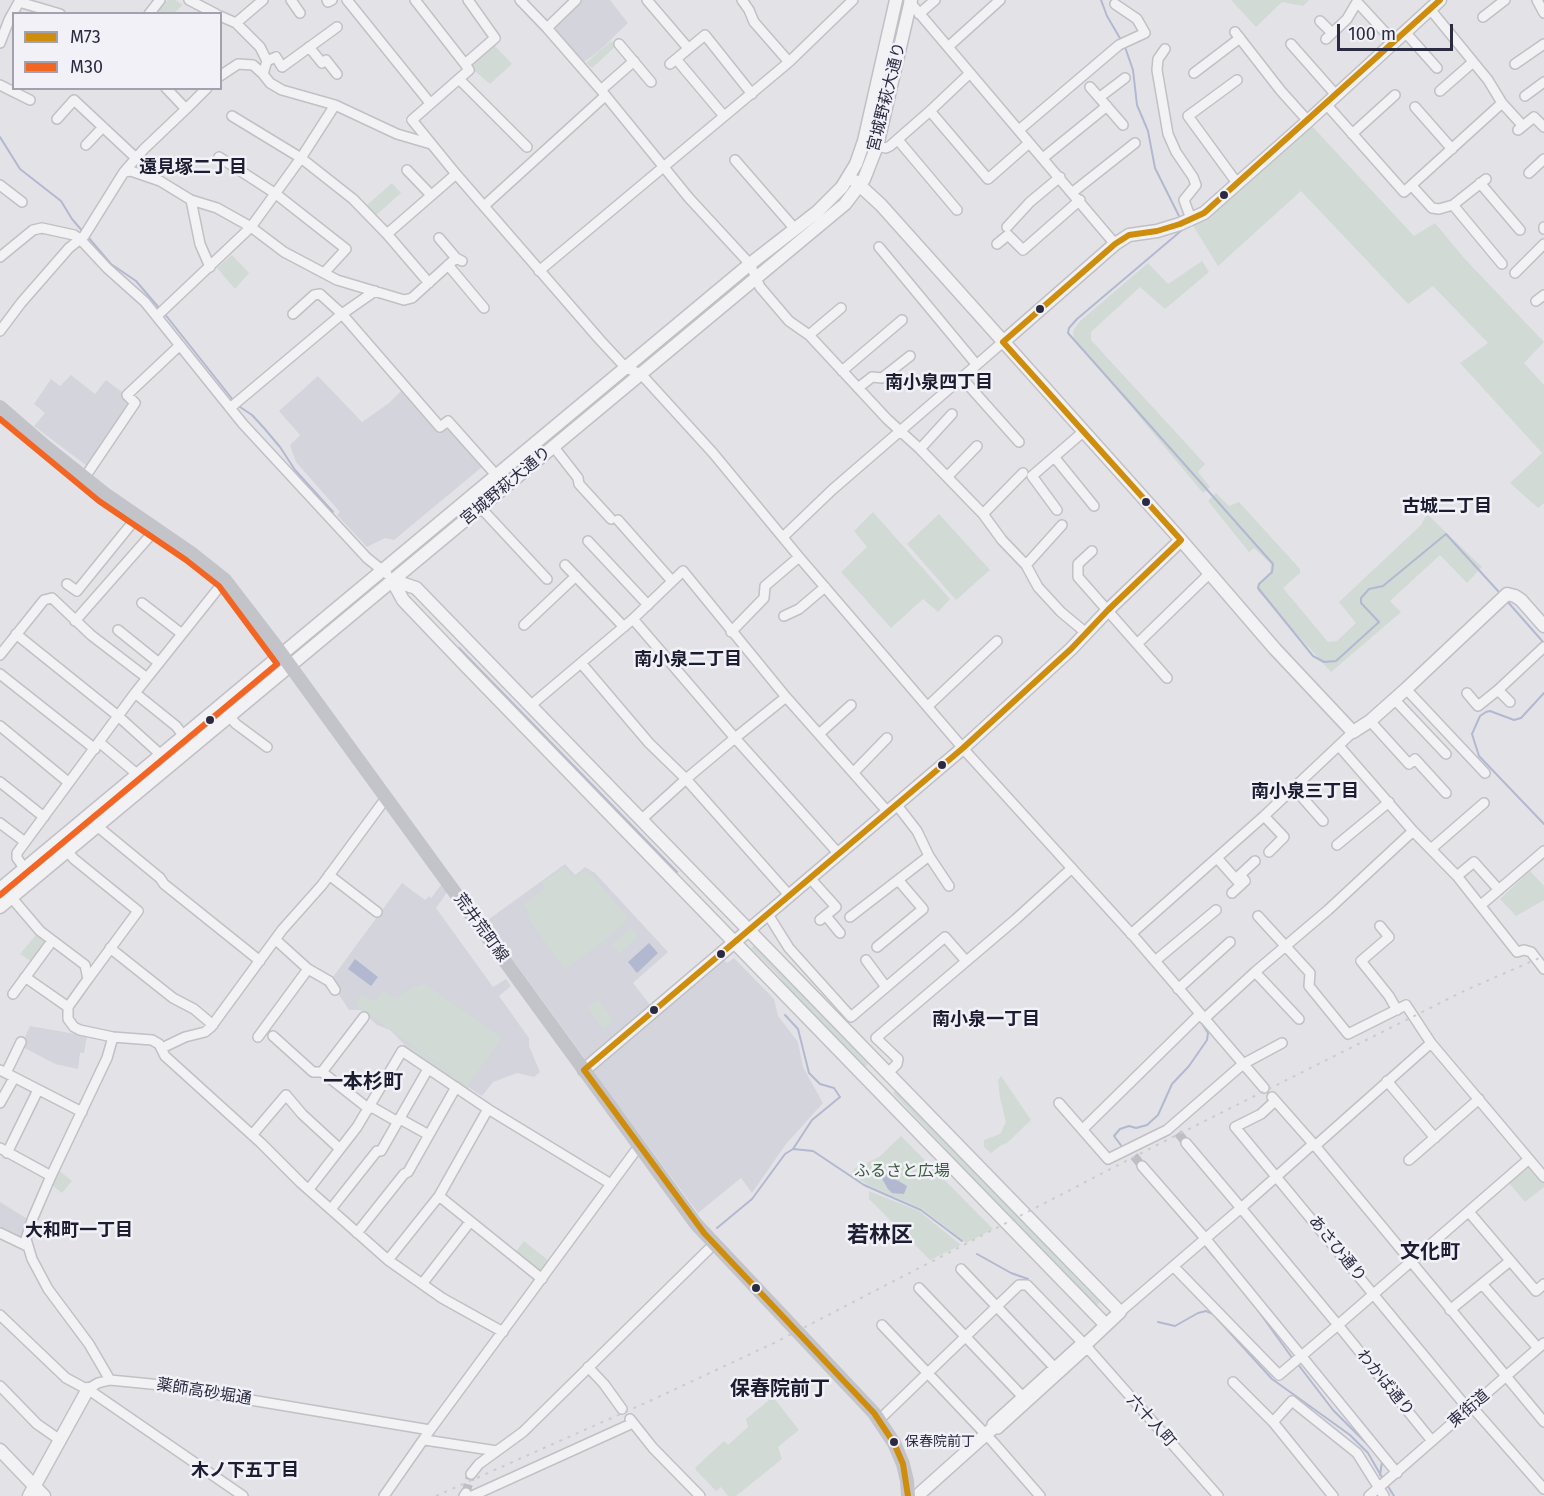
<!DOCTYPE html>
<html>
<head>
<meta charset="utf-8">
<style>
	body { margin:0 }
	#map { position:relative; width:1544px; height:1496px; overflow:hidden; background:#e3e3e7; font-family:"Fira Sans",sans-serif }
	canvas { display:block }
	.legend { position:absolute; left:12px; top:12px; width:210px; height:78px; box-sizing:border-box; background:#f1f1f7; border:2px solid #a1a2ae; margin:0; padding:8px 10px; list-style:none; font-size:18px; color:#2a2b41 }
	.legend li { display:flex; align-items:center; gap:12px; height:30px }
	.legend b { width:30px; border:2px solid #a1a2ae }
	.scale { position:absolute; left:1337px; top:24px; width:116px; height:27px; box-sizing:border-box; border:3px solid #2a2b41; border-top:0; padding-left:8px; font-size:18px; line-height:21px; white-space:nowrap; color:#2a2b41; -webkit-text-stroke:4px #f1f1f7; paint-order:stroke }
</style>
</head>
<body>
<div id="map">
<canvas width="1544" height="1496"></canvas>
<ul class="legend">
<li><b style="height:8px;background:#ce8d0d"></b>M73</li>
<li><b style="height:8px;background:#f26522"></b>M30</li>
</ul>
<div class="scale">100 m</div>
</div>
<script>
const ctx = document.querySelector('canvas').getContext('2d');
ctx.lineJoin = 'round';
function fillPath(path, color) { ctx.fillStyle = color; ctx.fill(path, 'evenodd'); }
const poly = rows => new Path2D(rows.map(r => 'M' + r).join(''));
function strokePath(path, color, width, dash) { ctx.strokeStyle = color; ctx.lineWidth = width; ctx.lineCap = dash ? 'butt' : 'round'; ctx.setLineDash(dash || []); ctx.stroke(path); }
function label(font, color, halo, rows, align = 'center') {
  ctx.font = font + ' "Fira Sans","Noto Sans JP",sans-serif'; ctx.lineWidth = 5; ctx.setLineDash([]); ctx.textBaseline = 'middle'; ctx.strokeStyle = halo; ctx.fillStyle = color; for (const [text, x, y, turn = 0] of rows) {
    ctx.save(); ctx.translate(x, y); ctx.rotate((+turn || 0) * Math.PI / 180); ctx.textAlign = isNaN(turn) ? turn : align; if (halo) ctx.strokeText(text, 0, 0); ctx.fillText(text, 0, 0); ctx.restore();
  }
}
const built = poly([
	[581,0,610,0,628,23,598,52,584,62,556,31,556,27],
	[71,375,95,394,106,380,126,395,133,403,87,466,34,426,45,413,34,404,51,379,60,386],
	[318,376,362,422,389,403,403,389,441,430,447,425,482,467,394,540,385,538,367,547,337,515,340,512,296,462,290,445,300,435,279,411],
	[565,864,575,875,585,867,595,873,668,952,633,983,651,1006,586,1060,485,922],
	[402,883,425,900,429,896,431,898,442,884,448,891,436,908,493,987,506,979,511,986,499,996,529,1038,529,1046,540,1072,534,1077,517,1073,493,1082,482,1096,406,1046,390,1030,377,1025,361,1010,349,1010,330,981],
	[722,957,727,963,734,958,774,999,778,1016,798,1042,803,1067,823,1103,786,1144,752,1193,741,1178,698,1213,592,1070],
	[30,1026,87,1036,84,1053,80,1053,78,1069,55,1064,21,1046],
	[0,1202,29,1220,22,1239,0,1229]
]);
const green = poly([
	[168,0,175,0,183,5,174,13,161,13,159,11,159,6],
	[1231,0,1309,0,1303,6,1282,2,1256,27],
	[611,41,616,46,592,68,586,63],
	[490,46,495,46,512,64,490,84,470,67,475,60],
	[1311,125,1414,236,1435,223,1464,258,1544,342,1524,363,1544,385,1544,503,1538,508,1510,483,1542,453,1460,363,1488,343,1433,286,1408,304,1301,191,1218,266,1192,224],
	[392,183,401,193,375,216,366,206],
	[232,255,249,273,235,289,217,268],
	[1202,261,1209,272,1165,309,1140,287,1091,332,1091,340,1205,464,1198,472,1210,487,1203,493,1074,338,1073,331,1079,322,1148,263,1168,284],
	[1216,493,1229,506,1239,502,1300,569,1300,573,1283,588,1328,642,1337,641,1356,623,1339,602,1421,525,1427,514,1482,567,1467,583,1440,555,1390,601,1401,612,1331,672,1258,591,1257,586,1270,572,1271,564,1254,548,1249,552,1208,501],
	[873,512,950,599,938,612,923,599,891,628,841,572,867,547,854,531],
	[939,514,990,570,956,600,907,544],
	[565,867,574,878,584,871,591,874,629,919,603,942,564,969,527,917,530,914,523,905,545,888,542,883],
	[1530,871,1544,886,1544,900,1516,916,1500,899],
	[631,927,639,936,619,954,611,945],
	[36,935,45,942,32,962,20,954],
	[756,943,868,1064,863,1069,800,1003,778,975,751,948],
	[424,983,502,1038,468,1085,470,1087,467,1091,403,1047,406,1043,467,1084,355,1004,362,994,370,1000,377,1000,383,991,397,1000,402,993],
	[598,999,614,1022,603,1029,587,1007],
	[1001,1076,1031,1120,1007,1143,1000,1146,991,1153,984,1147,984,1140,1000,1134,1006,1122,1000,1098,998,1080],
	[897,1089,1053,1249,1074,1276,1100,1302,1095,1307,970,1178,943,1146,893,1093],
	[901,1136,993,1229,966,1243,923,1209,868,1185,852,1174,854,1169,879,1157],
	[1531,1166,1544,1182,1544,1187,1525,1202,1508,1182,1525,1167],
	[58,1170,72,1181,62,1193,52,1185],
	[869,1191,919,1211,961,1245,930,1260,869,1199],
	[524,1241,549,1261,539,1272,515,1253],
	[773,1397,799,1430,778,1447,782,1459,736,1496,728,1496,721,1487,716,1491,695,1469,697,1466,724,1441,728,1445,748,1427,746,1419]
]);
const water = poly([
	[649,943,658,953,637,973,628,962],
	[355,959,378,977,371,986,348,969],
	[882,1171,907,1186,904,1194,892,1193,888,1189,881,1177]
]);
const stream = poly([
	[1101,0,1107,16,1121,40],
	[1125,47,1133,70,1137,105,1148,131,1155,168,1179,216],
	[0,137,20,169,61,201,72,219,84,233],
	[1182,230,1077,319,1069,328,1068,333,1273,564,1272,572,1259,584,1258,588,1313,656,1324,662,1336,661,1379,622,1361,603,1361,598,1369,589,1383,586,1446,534,1498,591],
	[88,237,111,264,136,281,160,309],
	[164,313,233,400],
	[237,405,252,415,264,428,280,447,295,470,333,512],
	[1507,601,1544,643],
	[459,648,677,872],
	[1544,693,1521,718,1514,720,1490,711,1486,712,1480,716,1472,734,1479,756,1544,824],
	[1123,1148,1114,1136,1120,1129,1129,1126,1136,1128,1147,1125,1158,1115,1172,1084,1189,1066,1207,1040,1208,1033,1201,1022],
	[793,1149,813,1151,864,1185,921,1210,962,1241],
	[1144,1175,1201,1241],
	[717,1228,752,1199,785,1154,793,1149,812,1120,840,1097,834,1088,820,1084,809,1073,798,1029,785,1015],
	[1204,1245,1214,1257],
	[977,1254,1011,1273,1028,1279],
	[1249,1298,1293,1359],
	[1158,1322,1175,1326,1198,1313,1206,1311,1213,1314,1272,1379,1350,1435,1368,1453,1383,1479],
	[1297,1363,1333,1410,1370,1447],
	[1380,1475,1382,1462,1381,1460],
	[1386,1483,1394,1496]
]);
const minorTunnel = poly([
	[1178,1133,1186,1143],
	[1134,1156,1142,1166],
	[466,1493,471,1474]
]);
const minor = poly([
	[189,0,216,14],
	[291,0,300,13],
	[327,0,328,2,332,0],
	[347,0,430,103],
	[415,0,465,64],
	[468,0,495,38,465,64,469,70,412,120,456,174,600,340,626,368,641,374,713,453,799,557,968,754,1137,940,1264,1088],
	[520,0,547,28,601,90,689,198,750,264,760,287,789,321,809,335,887,419,920,449,983,514,1002,540,1026,565,1038,587,1061,612,1085,632],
	[647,0,688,48],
	[742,0,749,10,754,22,789,62],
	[1537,0,1544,13],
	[909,1,1115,244],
	[19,2,60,14],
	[1430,9,1488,80,1502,103,1523,126],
	[149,14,160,0],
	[919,14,935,0],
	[220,16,236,23,260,47,267,61,263,74,270,83,282,90,335,105,397,134,431,144],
	[1483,17,1505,0],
	[1320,21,1332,33],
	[236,23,263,0],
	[547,28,576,0],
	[1235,32,1281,91,1308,121],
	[1405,32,1437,68],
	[1326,39,1347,19,1357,2,1394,42],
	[0,43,9,20,20,0],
	[619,44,651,82],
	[1291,44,1336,95],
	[309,47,322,63,326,60,337,74],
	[948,47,1000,0],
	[1165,49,1158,59,1157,70,1168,134,1176,152,1193,177,1196,185,1184,200,1191,219],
	[676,59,724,116],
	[267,61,276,57,282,67,337,27],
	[670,64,705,35,752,94],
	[1515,64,1544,44],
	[1194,73,1240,38],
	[969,74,930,111,988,179,1029,143],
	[220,76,238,64,253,65,263,74],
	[459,79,527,147],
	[1237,80,1188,116,1237,183],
	[0,85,30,100],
	[1090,87,1123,125],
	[166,88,186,109,207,88],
	[601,90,634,61],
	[1440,91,1472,63],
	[1525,96,1544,82],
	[1100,97,1125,78],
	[1326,104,1404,192,1502,103],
	[335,105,301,158,353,199,387,234,429,283],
	[1415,107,1452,149],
	[57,119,74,100,136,158],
	[1019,130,1119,45,1145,33,1137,19,1115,4],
	[1518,130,1534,117,1544,127],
	[1352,134,1395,95],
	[898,140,957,210],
	[86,145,103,127],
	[877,146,886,148,890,146,930,111],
	[219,157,276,194,346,249,324,273],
	[1043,158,1107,106],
	[735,160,795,229],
	[407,170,431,195],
	[124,172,131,171,160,181,191,200],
	[1529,173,1544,159],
	[1480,183,1520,230],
	[0,185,22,202],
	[1412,186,1432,208,1439,209,1453,205,1486,179],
	[1073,192,1135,143],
	[1453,205,1502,264],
	[484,206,605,96],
	[1007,227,1030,202,1060,177],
	[1544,227,1544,229],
	[387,234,456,174],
	[439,238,456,258],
	[997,244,1008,235,1023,250,1080,200],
	[879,247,976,364],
	[0,257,33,230,42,228,74,235,80,239,107,268,145,302,243,424,367,558,387,574],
	[448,265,484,308],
	[210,267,200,244,191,200,217,208,251,227,284,252,337,280,404,300,412,298,456,258,462,261],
	[539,271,789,62,853,0],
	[1515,273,1544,244],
	[1536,301,1544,295],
	[293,314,314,295,320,294,342,314,440,427,448,421,497,476],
	[157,316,251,227,301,158,232,116],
	[0,331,21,303,69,248,84,236,124,172,144,149,186,109],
	[809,335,841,308],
	[842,371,902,320],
	[962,378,1019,442],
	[858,388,872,377,882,378,910,356],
	[230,408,342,314,375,291],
	[553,446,578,478,579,484,611,519],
	[920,449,952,414],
	[1055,458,1094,506],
	[948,476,977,446],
	[85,477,135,403,127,395,179,346],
	[480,507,547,579],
	[1057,510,1032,476,1083,432],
	[983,514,1023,473],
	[618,520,672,581],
	[783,537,832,490,1003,342],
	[588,541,648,605],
	[1092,551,1078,564,1078,577,1167,678],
	[565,565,624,627],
	[1026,565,1062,525],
	[67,584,77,591,137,517],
	[142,603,182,634],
	[784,616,799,609,825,587],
	[633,619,735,738,786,697],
	[75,621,156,529],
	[524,625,576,576],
	[118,630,159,663],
	[731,632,764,598,765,586,799,557],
	[16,634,118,716,160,754],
	[1137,644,1209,574],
	[0,655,44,600,52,598,91,635,147,678],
	[581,663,649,743,686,779,789,895],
	[0,674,95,749],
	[1406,689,1485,773],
	[135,693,176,726,183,735],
	[1467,693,1478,706,1498,690],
	[1394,699,1446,754],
	[1510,702,1498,690,1544,647],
	[530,706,633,619,683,571,786,697,887,811],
	[928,706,997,641],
	[229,716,236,724,267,747],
	[1370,721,1409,764,1415,759,1446,793],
	[0,726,68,782],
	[819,734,851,705],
	[99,742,137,774],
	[1339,746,1413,831,1457,876,1517,952,1524,950,1531,952,1544,969],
	[854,772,887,738],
	[0,782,44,817],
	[1294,788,1323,821],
	[896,804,917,831,929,856,949,886],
	[1264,816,1284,837,1269,852],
	[642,819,686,779,735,738,838,853],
	[0,823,25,842],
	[97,826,160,878,164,884,260,961],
	[1337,845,1389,802],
	[1431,849,1484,803],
	[67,851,74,859,138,911,88,979],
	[1217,858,1241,885],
	[329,875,377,912],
	[1457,876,1474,862,1499,890],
	[809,877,836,907,820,920],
	[32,879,17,858,17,853,135,693,225,580],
	[1232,893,1245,881,1240,875,1255,861],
	[11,897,40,931,85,965,88,979,68,1007,68,1019,74,1027,80,1030,113,1037,152,1040,159,1044,165,1056,261,1143,301,1183,388,1260,442,1298,503,1332],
	[1481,905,1544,851],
	[767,913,789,948,851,1017,945,937,966,961],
	[826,916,840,933],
	[1258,916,1310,973,1309,986,1348,1034,1406,1005,1431,1043,1544,1177],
	[850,917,929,856],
	[1380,926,1389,937,1361,961,1389,996,1397,1010],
	[1131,934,1264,816,1353,732],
	[276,940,308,969,329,981,335,990],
	[877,947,923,909,899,881],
	[110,948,173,998,194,1009,213,1025],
	[866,960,886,987],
	[1155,961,1216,910],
	[1255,972,1299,1019],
	[25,977,68,1007],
	[1178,989,1230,942],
	[13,994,52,941],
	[1204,1019,1255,972,1328,910,1413,831],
	[273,1036,313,1072,322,1072,369,1109],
	[258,1037,308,969],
	[162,1048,185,1037,205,1032,211,1027,282,930,322,885,386,798],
	[0,1070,82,1112],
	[322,1072,364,1017],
	[6,1073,21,1042],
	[888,1073,897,1064,898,1059,876,1038,1016,919,1072,868],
	[1387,1081,1435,1138],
	[1272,1097,1317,1148,1544,1422],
	[1275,1101,1261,1114,1235,1127,1469,1410],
	[0,1103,14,1078],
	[1059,1103,1108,1159,1167,1130,1243,1064,1282,1043],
	[370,1106,398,1122],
	[400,1119,429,1135],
	[1083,1129,1200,1014],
	[252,1135,286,1095,302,1114,340,1149],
	[1315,1146,1431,1043],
	[0,1148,51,1176],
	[381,1151,428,1069],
	[7,1153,38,1090],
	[1409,1160,1479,1099],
	[1142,1166,1205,1238,1397,1473],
	[309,1189,357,1127,402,1051,488,1109,611,1184],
	[439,1196,542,1279],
	[331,1209,377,1151],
	[1469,1212,1536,1291,1544,1284],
	[0,1233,27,1246],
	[357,1233,404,1174,408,1172,456,1087],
	[388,1260,439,1196,488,1109],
	[1174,1267,1279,1375,1338,1325,1241,1208,1313,1144],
	[961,1269,1054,1367],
	[422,1284,470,1222],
	[1482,1284,1538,1348],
	[919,1288,1022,1396],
	[1450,1310,1510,1261],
	[1120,1312,1241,1208,1186,1143],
	[0,1315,66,1378,92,1392,243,1496],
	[882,1325,993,1442,1040,1496],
	[1080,1344,1085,1345,1085,1350,998,1429,993,1428,992,1424,1080,1344],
	[588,1367,604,1384,622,1409],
	[110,1380,89,1344,48,1289,32,1259,26,1239,32,1220,51,1176,107,1058,113,1037],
	[1233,1382,1273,1422,1333,1496],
	[0,1386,37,1424,60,1440],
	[88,1389,98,1383,110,1380,161,1385,430,1430],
	[1472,1407,1544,1489],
	[630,1419,653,1448,700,1496],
	[879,1420,1019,1285,1027,1285,1085,1345,1218,1496],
	[1273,1422,1292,1401,1357,1453,1384,1496],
	[425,1440,497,1451],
	[1432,1441,1338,1325,1529,1159],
	[471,1474,479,1464,523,1432,714,1244],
	[384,1496,430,1430,639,1146],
	[464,1496,466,1493],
	[472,1496,633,1423],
	[1369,1496,1544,1343]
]);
const tertiary = poly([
	[855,181,881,205,1181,540,1275,649,1353,732,1370,721,1406,689,1507,594,1515,596,1521,600,1544,626],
	[1003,342,1115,244,1129,235,1157,231,1180,224,1204,213,1308,121,1440,0],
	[392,580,416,588,1120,1312,1085,1345],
	[392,580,403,600,467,667,1106,1325],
	[0,889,750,264,817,212,842,187,856,164,864,141,896,0],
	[0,907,845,204,864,179,877,146,911,0],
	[584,1070,963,748,1071,649,1108,610,1181,540],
	[0,1450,44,1496],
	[29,1496,88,1389],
	[917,1496,993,1428]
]);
const secondary = poly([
	[0,407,46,447,105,494,191,553,225,580,275,645,696,1224,874,1413,894,1443,903,1464,907,1481,908,1496]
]);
const rail = poly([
	[436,1496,652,1400,776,1342,1157,1145,1466,990,1544,956]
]);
const bus1 = poly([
	[908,1496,903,1464,894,1443,874,1413,704,1233,584,1070,963,748,1071,649,1108,610,1181,540,1003,342,1115,244,1129,235,1157,231,1180,224,1204,213,1440,0]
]);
const bus2 = poly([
	[0,419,99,501,186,560,219,586,277,664,0,895]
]);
const markers = [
	[1224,195,5,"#2a2b41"],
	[1040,309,5,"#2a2b41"],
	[1146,502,5,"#2a2b41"],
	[210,720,5,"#2a2b41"],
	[942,765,5,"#2a2b41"],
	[721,954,5,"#2a2b41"],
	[654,1010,5,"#2a2b41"],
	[756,1288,5,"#2a2b41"],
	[894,1442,5,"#2a2b41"]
];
const busNames = [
	["保春院前丁",905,1442]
];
const streetNames = [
	["宮城野萩大通り",887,97,-76],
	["宮城野萩大通り",506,486,-40],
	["荒井荒町線",481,928,54],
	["あさひ通り",1337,1249,51],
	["わかば通り",1385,1383,51],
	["薬師高砂堀通",204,1392,9],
	["東街道",1469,1409,-41],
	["六十人町",1151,1421,48]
];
const parkNames = [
	["ふるさと広場",902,1172]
];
const neighbourhoodNames = [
	["遠見塚二丁目",193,168],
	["南小泉四丁目",939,383],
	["古城二丁目",1447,507],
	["南小泉二丁目",688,660],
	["南小泉三丁目",1305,792],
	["南小泉一丁目",986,1020],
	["大和町一丁目",79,1231],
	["木ノ下五丁目",245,1471]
];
const quarterNames = [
	["一本杉町",363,1082],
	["文化町",1430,1252],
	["保春院前丁",780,1389]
];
const districtNames = [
	["若林区",880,1236]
];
fillPath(built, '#d3d4dc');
fillPath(green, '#d1dad4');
fillPath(water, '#b3b8d1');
strokePath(stream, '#b3b8d1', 2);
strokePath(minorTunnel, '#bebec6', 9, [9, 4.5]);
strokePath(minor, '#c0c0c5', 12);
strokePath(tertiary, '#c0c0c5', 15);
strokePath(minor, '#f2f2f5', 9);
strokePath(tertiary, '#f2f2f5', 12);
strokePath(secondary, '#c3c3ca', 14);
strokePath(rail, '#cccccf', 2, [3, 6]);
strokePath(bus1, '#ce8d0d', 6);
strokePath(bus2, '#f26522', 6);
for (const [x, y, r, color] of markers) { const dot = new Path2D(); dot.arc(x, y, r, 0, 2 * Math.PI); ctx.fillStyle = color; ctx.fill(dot); strokePath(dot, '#f1f1f7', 2); }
label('14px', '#2a2b41', '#f1f1f7', busNames, 'left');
label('16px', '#2a2b41', '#f1f1f7', streetNames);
label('16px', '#385c3c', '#f1f1f7', parkNames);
label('bold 18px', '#1c1d31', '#f1f1f7', neighbourhoodNames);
label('bold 20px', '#1c1d31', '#f1f1f7', quarterNames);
label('bold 22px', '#1c1d31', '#f1f1f7', districtNames);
</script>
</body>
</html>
